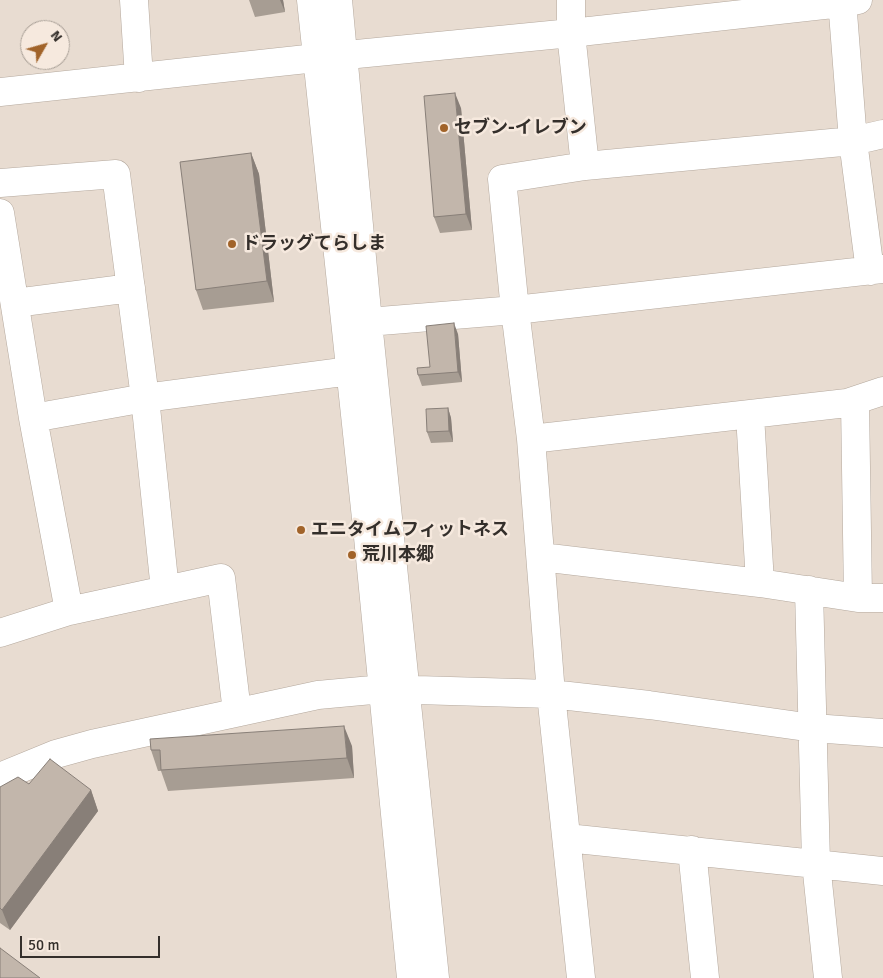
<!DOCTYPE html>
<html>
<head>
<meta charset="utf-8">
<style>
	body { margin:0 }
	#map { position:relative; width:883px; height:978px; overflow:hidden; background:#e8dcd1; font-family:Signika,sans-serif }
	canvas { display:block }
	.north { position:absolute; left:20px; top:20px; width:50px; height:50px; box-sizing:border-box; background:#f6e9de; border:1px solid #a89f96; border-radius:50%; rotate:52deg; font-size:14px; font-weight:700; line-height:20px; text-align:center; color:#342f2b }
	.north::after { content:''; display:block; margin:auto; width:18px; height:22px; background:#a16329; clip-path:polygon(50% 0,100% 100%,50% 72%,0 100%) }
	.scale { position:absolute; left:20px; top:936px; width:140px; height:22px; box-sizing:border-box; border:2px solid #342f2b; border-top:0; padding-left:6px; font-size:15px; line-height:18px; white-space:nowrap; color:#342f2b; -webkit-text-stroke:4px #f6e9de; paint-order:stroke }
</style>
</head>
<body>
<div id="map">
<canvas width="883" height="978"></canvas>
<div class="north">N</div>
<div class="scale">50 m</div>
</div>
<script>
const ctx = document.querySelector('canvas').getContext('2d');
ctx.lineJoin = 'round';
const poly = rows => new Path2D(rows.map(r => 'M' + r).join(''));
function strokePath(path, color, width, dash) { ctx.strokeStyle = color; ctx.lineWidth = width; ctx.lineCap = dash ? 'butt' : 'round'; ctx.setLineDash(dash || []); ctx.stroke(path); }
function fillPath(path, color) { ctx.fillStyle = color; ctx.fill(path, 'evenodd'); }
function label(font, color, halo, rows, align = 'center') {
  ctx.font = font + ' Signika,"Noto Sans JP",sans-serif'; ctx.lineWidth = 5; ctx.setLineDash([]); ctx.textBaseline = 'middle'; ctx.strokeStyle = halo; ctx.fillStyle = color; for (const [text, x, y, turn = 0] of rows) {
    ctx.save(); ctx.translate(x, y); ctx.rotate((+turn || 0) * Math.PI / 180); ctx.textAlign = isNaN(turn) ? turn : align; if (halo) ctx.strokeText(text, 0, 0); ctx.fillText(text, 0, 0); ctx.restore();
  }
}
const minor = poly([
	[134,0,139,78],
	[311,0,368,537,411,978],
	[338,0,368,322,435,978],
	[571,0,571,33,585,166],
	[842,0,853,141,870,271],
	[0,92,316,58,571,33,842,3,858,0],
	[0,183,116,174,145,398,165,590],
	[0,213,33,418,69,611],
	[15,303,131,288],
	[368,322,515,310,883,269],
	[855,402,858,598],
	[750,415,760,583],
	[33,418,145,398,350,371],
	[531,439,847,403,883,391],
	[541,557,760,583,858,598,883,598],
	[809,590,816,863,828,978],
	[0,633,69,611,221,578,237,712],
	[0,777,56,754,92,744,318,695,383,689,551,694,649,705,813,728,883,733],
	[567,838,883,871],
	[692,850,705,978],
	[581,978,551,694,531,439,515,310,502,179,585,166,853,141,883,134]
]);
const wall = poly([
	[249,0,283,0,285,12,255,17],
	[461,108,472,230,440,233,434,217],
	[251,153,259,174,274,302,203,310,196,290],
	[458,334,462,382,422,386,418,375,430,367],
	[448,408,451,418,453,442,431,443,427,432],
	[150,739,352,746,354,778,168,791,161,771,158,771,151,750],
	[29,784,91,790,98,811,10,930,0,923,0,787]
]);
const shadedWall = poly([
	[280,0,283,0,285,12],
	[455,93,461,108,472,230,466,214],
	[251,153,259,174,274,302,267,281],
	[454,323,458,334,462,382,458,372],
	[448,408,451,418,453,442,449,431],
	[344,726,352,746,354,778,347,758],
	[91,790,98,811,10,930,2,910]
]);
const building = poly([
	[455,93,466,214,434,217,424,96,455,93],
	[251,153,267,281,196,290,180,162,251,153],
	[454,323,458,372,418,375,417,368,430,367,426,326,454,323],
	[448,408,449,431,427,432,426,409,448,408],
	[344,726,347,758,161,770,160,750,151,750,150,739,344,726],
	[50,759,91,790,2,910,0,908,0,787,18,777,29,784,50,759],
	[0,948,40,978,0,978,0,948]
]);
const markers = [
	[444,128,5,"#a16329"],
	[232,244,5,"#a16329"],
	[301,530,5,"#a16329"],
	[352,555,5,"#a16329"]
];
const poiNames = [
	["セブン-イレブン",454,128],
	["ドラッグてらしま",242,244],
	["エニタイムフィットネス",311,530],
	["荒川本郷",362,555]
];
strokePath(minor, '#b4a89d', 29);
strokePath(minor, '#fff', 28);
fillPath(wall, '#a79d93');
fillPath(shadedWall, '#887f78');
fillPath(building, '#c2b6ab');
strokePath(building, '#887f78', 1);
for (const [x, y, r, color] of markers) { const dot = new Path2D(); dot.arc(x, y, r, 0, 2 * Math.PI); ctx.fillStyle = color; ctx.fill(dot); strokePath(dot, '#f6e9de', 2); }
label('bold 18px', '#342f2b', '#f6e9de', poiNames, 'left');
</script>
</body>
</html>
